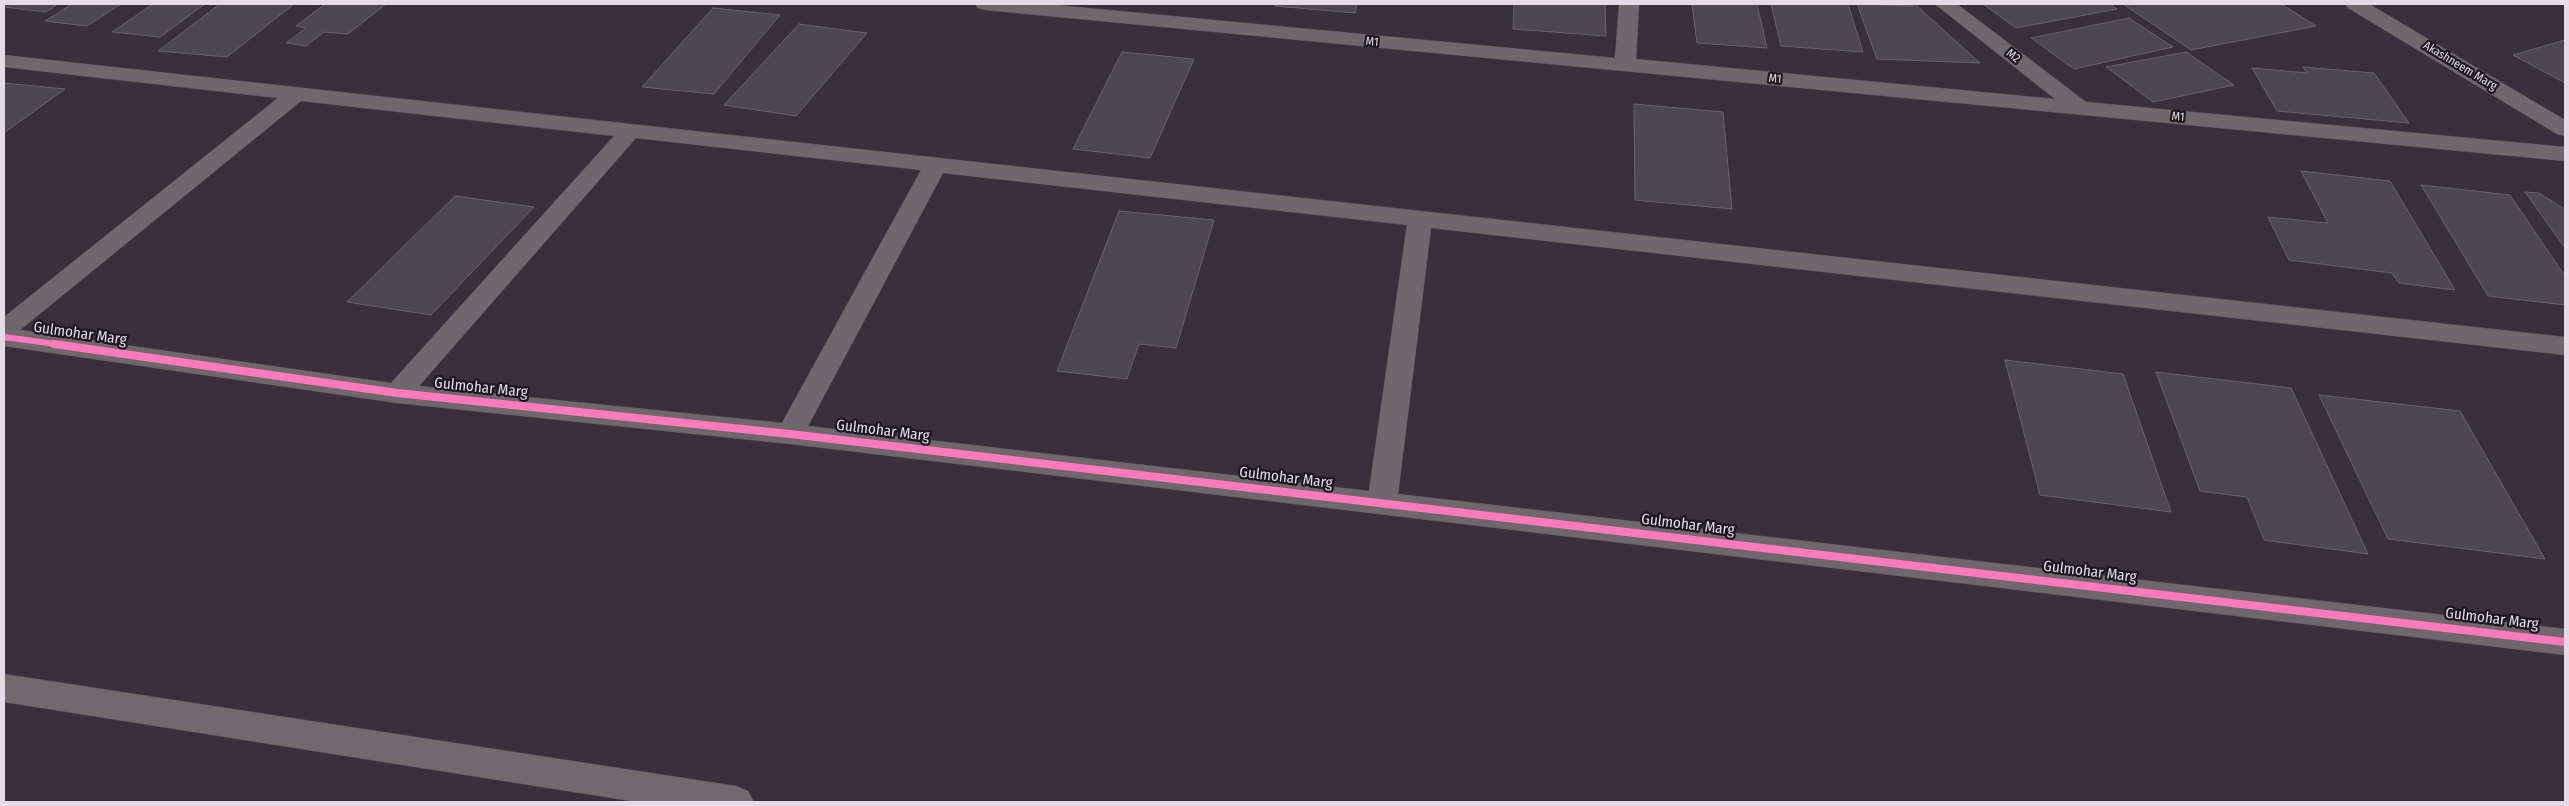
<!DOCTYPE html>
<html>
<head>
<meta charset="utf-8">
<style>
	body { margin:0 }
	#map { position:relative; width:2569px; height:806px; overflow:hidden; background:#38303c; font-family:"Fira Sans Condensed",sans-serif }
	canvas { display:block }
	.frame { position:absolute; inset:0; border:5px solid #e3dbe8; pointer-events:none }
</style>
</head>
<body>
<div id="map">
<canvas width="2569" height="806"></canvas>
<div class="frame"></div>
</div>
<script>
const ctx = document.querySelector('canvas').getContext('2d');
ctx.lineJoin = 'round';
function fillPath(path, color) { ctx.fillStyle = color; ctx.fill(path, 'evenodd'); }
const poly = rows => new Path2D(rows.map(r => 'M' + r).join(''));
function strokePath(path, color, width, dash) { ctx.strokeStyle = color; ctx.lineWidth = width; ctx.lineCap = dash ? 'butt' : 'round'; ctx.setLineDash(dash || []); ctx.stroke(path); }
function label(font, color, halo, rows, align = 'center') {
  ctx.font = font + ' "Fira Sans Condensed",sans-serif'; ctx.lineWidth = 4.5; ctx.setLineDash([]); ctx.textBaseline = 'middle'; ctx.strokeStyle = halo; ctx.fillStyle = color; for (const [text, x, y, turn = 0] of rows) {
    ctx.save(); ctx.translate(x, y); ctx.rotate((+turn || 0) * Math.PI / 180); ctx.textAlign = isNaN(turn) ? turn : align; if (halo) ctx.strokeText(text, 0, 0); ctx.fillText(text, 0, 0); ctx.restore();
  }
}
const building = poly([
	[4,4,58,4,46,12,4,7,4,4],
	[72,4,121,4,87,26,45,21,72,4],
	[153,4,205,4,160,37,112,32,153,4],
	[220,4,294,4,227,57,158,51,220,4],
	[325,4,386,4,348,34,324,32,306,46,286,43,306,28,296,26,325,4],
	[1276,4,1357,4,1355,13,1275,6,1276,4],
	[1514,4,1605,4,1606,36,1513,29,1514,4],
	[1692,4,1757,4,1767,48,1697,43,1692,4],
	[1771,4,1848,4,1863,52,1781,46,1771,4],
	[1857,4,1917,6,1980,63,1877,59,1857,4],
	[1983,4,2110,4,2117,9,2016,28,1983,4],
	[2123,4,2281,4,2316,26,2191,50,2123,4],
	[713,8,780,15,714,94,642,87,713,8],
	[2129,18,2173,47,2074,69,2031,38,2129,18],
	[799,24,867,33,796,116,724,105,799,24],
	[2565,40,2565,83,2513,55,2565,40],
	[1122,52,1194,59,1150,158,1073,149,1122,52],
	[2186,52,2234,85,2153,102,2106,67,2186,52],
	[2303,67,2374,73,2409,123,2277,111,2252,68,2307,73,2303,67],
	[4,83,65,89,4,133,4,83],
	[1634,104,1723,112,1732,209,1635,200,1634,104],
	[2301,171,2390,181,2455,290,2399,283,2392,273,2289,260,2268,217,2328,223,2301,171],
	[2421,185,2510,195,2565,276,2565,305,2488,296,2421,185],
	[2525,192,2539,193,2565,209,2565,248,2525,192],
	[455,196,534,207,431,315,347,302,455,196],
	[1119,211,1214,220,1176,348,1139,344,1127,379,1057,371,1119,211],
	[2005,360,2123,374,2171,512,2040,495,2005,360],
	[2156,372,2291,388,2368,554,2264,540,2247,497,2200,491,2156,372],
	[2319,395,2460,411,2545,559,2388,539,2319,395]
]);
const street = poly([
	[975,4,1045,4,1615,58,1619,4,1639,4,1636,59,2055,99,1935,4,1957,4,2086,102,2565,147,2565,161,985,10,978,8,975,4],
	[2345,4,2369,4,2565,120,2565,136,2557,134,2348,8,2345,4],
	[4,55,2565,337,2565,355,1431,228,1398,494,2565,629,2565,655,790,444,397,403,4,346,4,317,278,98,4,67,4,55],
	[301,101,614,136,391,383,20,330,301,101],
	[636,138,921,170,782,423,419,386,636,138],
	[943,173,1407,225,1369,491,808,426,943,173]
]);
const secondary = poly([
	[4,674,736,786,748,791,754,802,637,802,4,702,4,674]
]);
const cyclewayFar1 = poly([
	[4,337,63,345]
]);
const cycleway = poly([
	[54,344,397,393,790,434,2565,642]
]);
const farStreetnames = [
	["M1",1372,42,6],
	["M2",2013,56,38],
	["Akashneem Marg",2460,66,31],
	["M1",1775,79,5],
	["M1",2178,117,5]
];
const streetNames = [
	["Gulmohar Marg",80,334,8],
	["Gulmohar Marg",481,388,6],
	["Gulmohar Marg",883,431,7],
	["Gulmohar Marg",1286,478,7],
	["Gulmohar Marg",1688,525,7],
	["Gulmohar Marg",2090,572,7],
	["Gulmohar Marg",2492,619,7]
];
fillPath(building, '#4d4751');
strokePath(building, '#68626c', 1);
strokePath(street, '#534c57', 1);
strokePath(secondary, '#534c57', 1);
fillPath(street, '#6e686c');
fillPath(secondary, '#706a6f');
strokePath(cyclewayFar1, '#fd7abc', 6);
strokePath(cycleway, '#fd7abc', 8);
label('12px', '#e3dbe8', '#1d1720', farStreetnames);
label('15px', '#e3dbe8', '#1d1720', streetNames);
</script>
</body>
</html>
